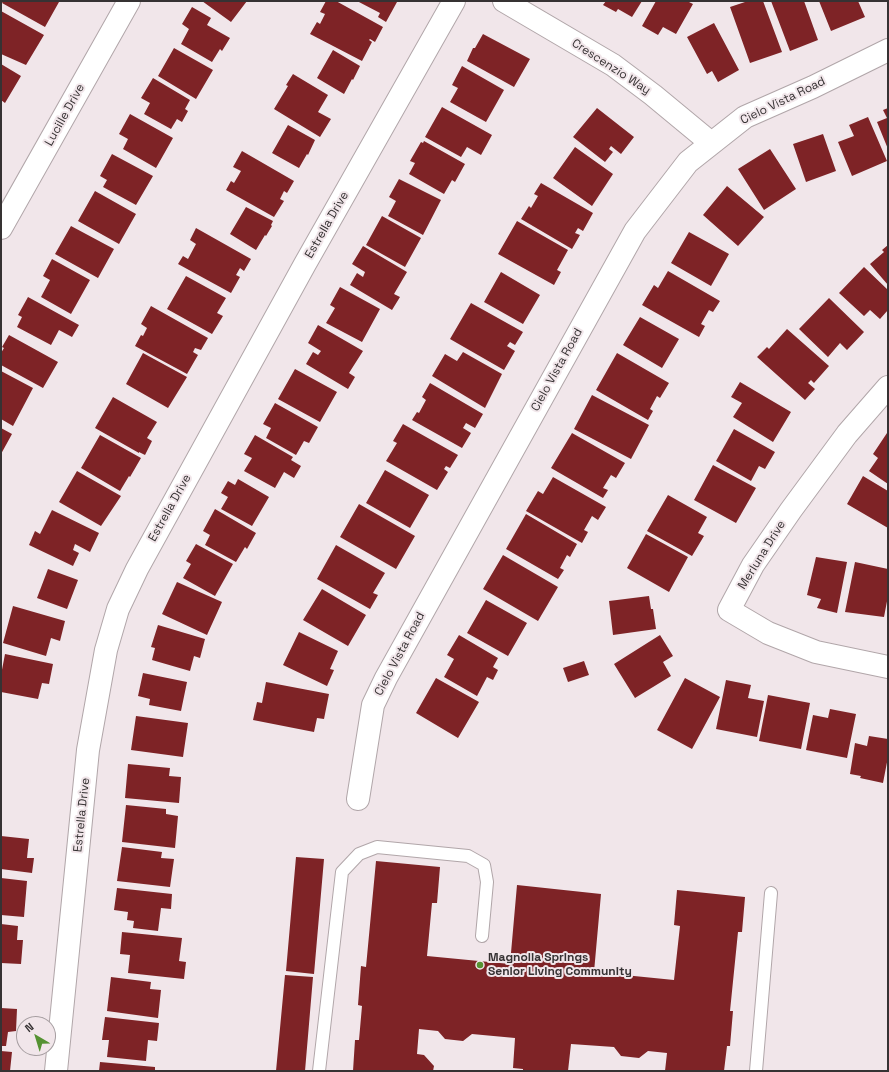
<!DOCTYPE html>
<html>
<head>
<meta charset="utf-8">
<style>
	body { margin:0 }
	#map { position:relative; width:889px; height:1072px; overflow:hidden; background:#f1e6ea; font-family:"Space Grotesk",sans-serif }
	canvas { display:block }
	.frame { position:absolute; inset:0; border:2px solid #363233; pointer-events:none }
	.north { position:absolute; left:16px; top:1016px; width:40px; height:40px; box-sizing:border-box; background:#f1e6ea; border:1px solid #a69ea1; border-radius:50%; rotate:322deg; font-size:11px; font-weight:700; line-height:16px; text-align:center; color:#363233 }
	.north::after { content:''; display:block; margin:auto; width:14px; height:18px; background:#559232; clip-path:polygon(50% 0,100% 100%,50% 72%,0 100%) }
</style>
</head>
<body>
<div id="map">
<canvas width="889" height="1072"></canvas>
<div class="frame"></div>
<div class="north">N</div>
</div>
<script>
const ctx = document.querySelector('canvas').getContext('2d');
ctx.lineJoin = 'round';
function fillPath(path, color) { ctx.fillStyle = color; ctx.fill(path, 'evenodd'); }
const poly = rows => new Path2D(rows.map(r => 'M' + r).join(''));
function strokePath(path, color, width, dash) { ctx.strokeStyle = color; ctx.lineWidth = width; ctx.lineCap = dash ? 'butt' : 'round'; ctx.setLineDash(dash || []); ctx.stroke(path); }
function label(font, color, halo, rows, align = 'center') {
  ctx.font = font + ' "Space Grotesk",sans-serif'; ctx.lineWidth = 4; ctx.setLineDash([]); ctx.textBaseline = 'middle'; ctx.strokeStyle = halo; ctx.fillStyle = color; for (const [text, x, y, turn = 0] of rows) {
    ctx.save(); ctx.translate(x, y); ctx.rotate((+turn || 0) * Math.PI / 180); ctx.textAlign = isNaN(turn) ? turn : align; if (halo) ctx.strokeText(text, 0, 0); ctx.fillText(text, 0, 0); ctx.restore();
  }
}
const building = poly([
	[3,1,58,1,59,2,45,27,2,3],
	[202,1,247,1,231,22],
	[326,1,336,1,383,27,375,42,370,39,369,40,372,42,362,61,310,34,317,22,320,24,325,14,320,12],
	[357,1,394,1,397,2,386,22,378,17,380,13],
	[606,1,642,1,632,17,618,9,616,12,603,5],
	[656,1,687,1,693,4,676,34,663,27,658,35,642,26],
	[748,1,763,1,782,52,750,63,730,7],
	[771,1,804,1,818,40,790,51],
	[819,1,858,1,865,17,831,31],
	[192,7,211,18,207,25,230,38,222,51,220,49,212,62,181,44,189,29,182,24],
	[1,11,44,35,26,65,1,54],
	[714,23,739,70,718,82,712,71,707,74,687,37],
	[483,34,530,59,514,87,467,61,473,48,475,48],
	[174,48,213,70,196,99,158,76],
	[333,50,360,66,353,80,352,79,344,94,317,78],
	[1,64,21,76,5,103,1,100],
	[462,66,504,90,486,122,450,102,458,88,452,85],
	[293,74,328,95,318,112,331,119,320,137,274,109,288,86,286,85],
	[153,78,190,100,185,109,188,111,182,122,177,119,171,129,144,114,150,103,141,98],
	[442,107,492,135,481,155,467,147,461,157,425,137],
	[597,108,634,137,621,154,611,146,609,149,613,152,605,162,573,137],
	[888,108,888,149,877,122,887,118,883,110],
	[130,114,173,138,156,168,123,149,128,139,119,134],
	[868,117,887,161,852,176,838,142,854,136,849,125],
	[288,125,315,140,308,155,307,154,299,168,272,153],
	[823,134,836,171,806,182,793,144],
	[424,141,465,164,455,182,452,180,444,194,409,174,415,163,410,161,421,142,423,143],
	[575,147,613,174,592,206,553,178],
	[770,149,796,189,764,210,738,169],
	[242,151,294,181,287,193,284,191,280,199,284,201,274,217,226,190,231,181,234,183,241,171,233,167],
	[112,154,153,176,136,205,103,187,107,180,100,176],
	[399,179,441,200,423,235,388,216,396,201,389,197],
	[541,183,593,213,583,231,578,228,575,233,580,235,572,249,521,219,529,206,531,208,538,196,534,194],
	[727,186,764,217,738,246,703,215],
	[95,191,136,214,119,244,78,221],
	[246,207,273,221,271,225,272,226,266,236,265,235,256,250,230,234],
	[382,216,421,238,405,267,366,245],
	[517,221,568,250,557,270,561,272,554,285,498,254],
	[71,226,114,249,98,278,55,254],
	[196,228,251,259,244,271,240,268,236,275,240,277,231,293,178,264,183,256,188,259,196,244,190,240],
	[689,232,729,254,711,286,671,263],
	[888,245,888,285,870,264,884,252,882,250],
	[363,246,407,272,394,294,400,297,392,310,350,285,357,273,363,277,365,272,352,264],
	[52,259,90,280,71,314,41,297,50,280,43,276],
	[864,267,888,290,888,310,880,319,870,310,864,316,839,293],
	[668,271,720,301,713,312,709,310,701,324,705,326,699,337,642,305,654,285,658,288],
	[501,272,540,295,523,324,484,302],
	[186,276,226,298,217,313,223,316,212,334,167,309],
	[340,287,380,309,362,342,326,323,335,308,330,305],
	[28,297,79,325,72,337,59,330,51,345,17,327,22,317,18,315],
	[829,298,864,332,847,350,840,343,828,357,799,329],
	[471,303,523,332,515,345,510,342,507,346,515,351,504,370,450,339],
	[151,306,208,338,201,350,195,348,193,352,198,355,187,374,135,346,141,335,143,336,147,328,141,324],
	[640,317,679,339,662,368,623,345],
	[318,325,363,351,349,373,355,377,348,389,306,364,313,352,318,355,321,351,308,343],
	[787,329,829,366,814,383,811,380,808,383,815,389,805,400,757,357,767,347,769,349],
	[9,335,58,362,43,388,1,365,1,353,4,348,2,347],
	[463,352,502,374,485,408,432,376,445,354,457,361],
	[143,353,187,377,168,408,126,384],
	[617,353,669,383,660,398,657,396,650,409,653,411,648,420,596,390],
	[295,369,337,392,320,422,278,399],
	[1,371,33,388,13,426,1,419],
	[740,382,791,412,773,442,733,417,742,403,731,397],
	[430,383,483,414,475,428,466,423,463,428,471,433,462,448,412,420,417,412,419,413,426,400,422,397],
	[592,395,649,425,631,459,574,429],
	[113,397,157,422,147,438,152,441,145,455,139,452,139,453,95,428],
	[275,403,318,427,309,443,304,441,296,455,266,438,271,428,263,424],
	[403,424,458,455,450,468,446,466,444,469,448,472,437,490,386,461,397,443,393,441],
	[1,428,12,434,1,454],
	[734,429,775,452,765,469,759,466,751,481,716,461],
	[572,433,625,463,616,478,611,475,603,488,608,490,603,498,551,468],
	[887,433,888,434,888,484,869,471,878,458,873,454],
	[100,435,141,458,130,477,129,476,120,491,81,468],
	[255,435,293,457,291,460,301,466,294,478,284,472,275,488,244,471,252,458,244,454],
	[713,465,756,488,736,523,694,500],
	[385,470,429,495,410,528,366,503],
	[77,471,121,496,101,526,59,502],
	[863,476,888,491,888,528,847,504],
	[553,477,606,507,598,520,592,516,584,530,588,532,582,543,526,511,538,491,543,494],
	[238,479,269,497,252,526,221,509,228,497,221,493,228,481,235,485],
	[668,495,707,517,698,533,704,536,692,556,647,531],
	[359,504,415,536,396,569,340,537],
	[215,509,256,533,247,549,245,547,236,562,205,545,210,535,203,531],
	[52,510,99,533,90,552,75,544,73,550,79,553,73,566,29,545,35,531,40,534],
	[526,514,577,544,570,557,567,555,560,568,564,570,558,579,506,549],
	[646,534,688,557,669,592,627,568],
	[196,544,233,564,215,596,183,578,191,564,186,561],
	[336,545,385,573,373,593,378,595,370,609,317,579],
	[503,555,558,587,538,621,483,589],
	[816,557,847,562,837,613,817,608,821,599,807,595],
	[855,562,888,569,888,596,884,617,845,612],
	[48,569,78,580,67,609,37,598],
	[177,582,222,602,207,635,162,614],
	[322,589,366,615,348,646,303,620],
	[649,596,651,609,653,609,656,629,613,635,609,601],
	[486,600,527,623,508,656,467,633],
	[13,606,65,621,60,641,51,638,46,656,3,643],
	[158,625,205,639,200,658,194,656,190,671,152,660,155,648,151,647],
	[299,632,338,651,330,669,334,670,327,686,283,665],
	[459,635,498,658,493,667,498,670,493,680,487,677,477,696,444,677,454,659,447,655],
	[660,635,673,656,663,662,671,676,635,698,614,664],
	[5,654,53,664,49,684,42,683,38,699,1,692,1,675],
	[584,661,589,675,568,682,563,668],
	[143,673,187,682,181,711,149,705,150,699,138,696],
	[436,678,479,702,458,738,416,713],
	[685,678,720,697,692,749,657,730],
	[726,680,751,685,748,698,764,701,757,737,716,729],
	[266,682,329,694,324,719,317,718,314,732,253,720,257,702,262,703],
	[768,695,810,703,801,749,759,741],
	[830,709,856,714,847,758,806,750,813,715,828,718],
	[136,716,188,723,183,757,131,750],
	[869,736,888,739,888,757,883,783,860,778,861,776,850,774,855,743,867,746],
	[128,764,170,768,169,776,181,777,179,803,125,798],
	[126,805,166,809,166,814,178,816,175,848,122,842],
	[1,836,29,839,27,858,34,858,32,873,1,869],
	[122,847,162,852,161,858,174,859,170,887,117,881],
	[296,857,324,859,314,974,286,971],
	[376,861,440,867,437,903,432,903,427,956,510,964,517,885,601,894,594,972,674,980,680,926,674,925,677,890,745,897,742,932,738,932,730,1011,733,1011,730,1046,727,1046,724,1071,665,1071,667,1053,648,1051,639,1058,621,1056,614,1047,571,1044,568,1071,523,1071,523,1069,513,1068,515,1038,472,1034,463,1041,445,1039,438,1031,419,1029,417,1054,424,1055,434,1066,433,1071,353,1071,355,1040,359,1040,362,1006,358,1005,361,966,366,967],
	[1,878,27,881,24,917,1,915],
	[117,888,172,894,171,909,161,908,158,931,133,928,134,921,127,920,128,912,114,910],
	[1,924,18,926,17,940,23,940,21,964,1,963],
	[122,932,182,938,179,961,186,962,184,979,128,973,130,955,120,954],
	[285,975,313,977,305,1071,276,1071],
	[111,977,151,982,150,989,161,990,158,1018,107,1011],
	[1,1008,17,1009,16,1031,8,1032,6,1046,1,1046],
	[105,1017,159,1023,157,1041,148,1040,146,1061,107,1057,109,1040,102,1040],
	[1,1051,12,1052,10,1071,1,1071],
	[100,1062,155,1067,155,1071,99,1071]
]);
const service = poly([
	[319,1071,342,872,359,854,377,847,468,856,484,865,487,882,482,936],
	[756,1071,771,893]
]);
const minor = poly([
	[504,1,613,65,653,95,711,143],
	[1,228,129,1],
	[888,387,847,434,791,510,753,565,729,610,768,633,816,652,888,667],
	[358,799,373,705,386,678,635,231,688,162,745,117,813,87,888,50],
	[56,1071,88,750,106,650,118,609,137,569,305,264,454,1]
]);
const markers = [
	[480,965,4,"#559232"]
];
const streetNames = [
	["Crescenzio Way",611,67,33],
	["Cielo Vista Road",783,101,-26],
	["Lucille Drive",65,115,-61],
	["Estrella Drive",327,225,-60],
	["Cielo Vista Road",557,370,-61],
	["Estrella Drive",170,508,-61],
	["Merluna Drive",762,555,-58],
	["Cielo Vista Road",400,654,-62],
	["Estrella Drive",82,815,-84]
];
const poiNames = [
	["Magnolia Springs",488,958],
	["Senior Living Community",488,972]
];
fillPath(building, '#7e2326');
strokePath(service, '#b1a6a9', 14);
strokePath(minor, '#b1a6a9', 24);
strokePath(service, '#fff', 12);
strokePath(minor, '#fff', 22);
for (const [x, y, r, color] of markers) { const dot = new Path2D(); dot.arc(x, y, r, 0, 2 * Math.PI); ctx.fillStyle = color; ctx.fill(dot); strokePath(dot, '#f1e6ea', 1.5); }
label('12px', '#363233', '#f1e6ea', streetNames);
label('bold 12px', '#363233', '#f1e6ea', poiNames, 'left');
</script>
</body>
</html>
